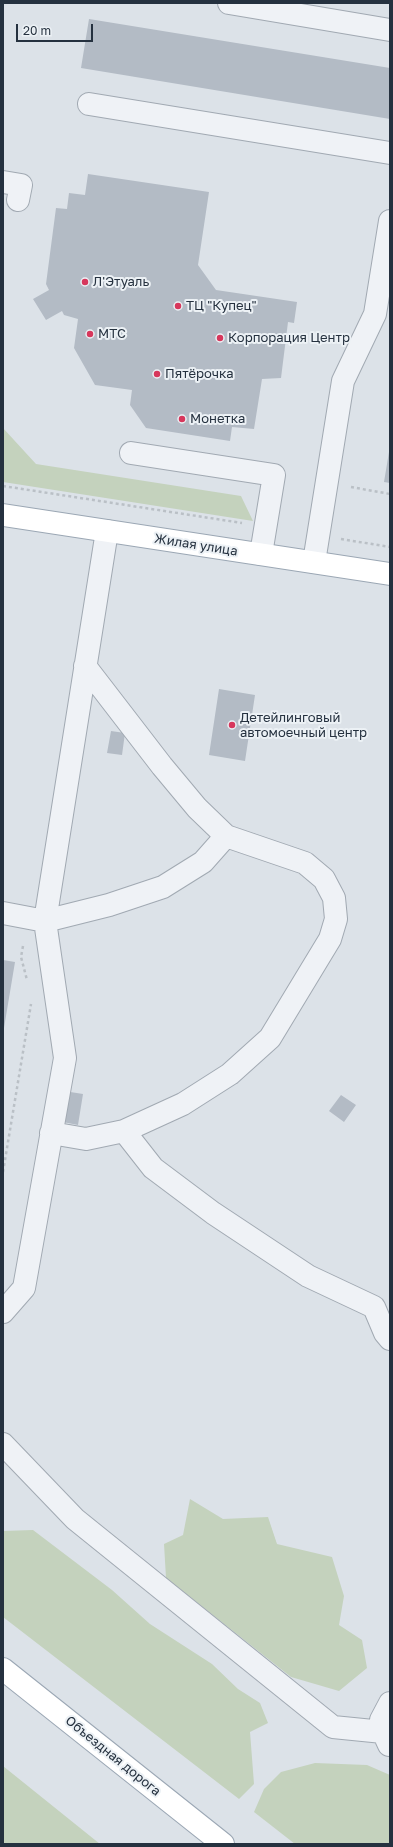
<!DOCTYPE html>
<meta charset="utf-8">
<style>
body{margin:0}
#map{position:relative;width:393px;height:1847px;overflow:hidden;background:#dce2e8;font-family:"Golos Text",sans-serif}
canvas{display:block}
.frame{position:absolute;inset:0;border:4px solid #25313f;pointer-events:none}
.scale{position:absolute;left:16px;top:24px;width:77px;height:18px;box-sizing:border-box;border:2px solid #25313f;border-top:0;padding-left:5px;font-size:12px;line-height:14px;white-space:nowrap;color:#25313f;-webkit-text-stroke:3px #ecf1f5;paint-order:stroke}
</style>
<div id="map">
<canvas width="393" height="1847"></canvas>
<div class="frame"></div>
<div class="scale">20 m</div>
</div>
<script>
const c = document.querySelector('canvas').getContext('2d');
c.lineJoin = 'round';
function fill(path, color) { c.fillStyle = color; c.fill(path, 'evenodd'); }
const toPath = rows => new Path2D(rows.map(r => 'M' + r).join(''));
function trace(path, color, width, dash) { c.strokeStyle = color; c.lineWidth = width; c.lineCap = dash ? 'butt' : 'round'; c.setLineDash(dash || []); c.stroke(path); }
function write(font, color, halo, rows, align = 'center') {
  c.font = font + ' "Golos Text",sans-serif'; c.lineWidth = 4; c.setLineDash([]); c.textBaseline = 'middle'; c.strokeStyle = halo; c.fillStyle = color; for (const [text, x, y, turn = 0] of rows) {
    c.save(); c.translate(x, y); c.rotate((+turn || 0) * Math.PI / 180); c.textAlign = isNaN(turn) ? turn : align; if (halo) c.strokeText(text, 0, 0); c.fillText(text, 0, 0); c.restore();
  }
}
const green = toPath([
 [3,428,36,464,241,496,253,521,3,482],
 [190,1499,223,1519,268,1517,277,1544,332,1557,344,1596,339,1625,362,1640,367,1668,339,1691,291,1677,166,1578,164,1544,183,1535],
 [33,1530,112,1590,150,1624,212,1664,238,1689,260,1703,268,1723,250,1732,254,1784,239,1799,3,1617,3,1531],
 [315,1763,367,1765,390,1775,390,1844,295,1844,254,1812,264,1789,281,1772],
 [3,1766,100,1844,3,1844]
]);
const building = toPath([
 [89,19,390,68,390,119,81,68],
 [88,174,209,192,198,265,216,290,297,302,294,323,288,322,281,378,262,379,254,429,232,427,230,441,146,428,130,405,132,390,95,385,74,348,78,319,64,315,62,311,46,320,33,299,49,290,46,284,56,208,67,209,69,193,85,195],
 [389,452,390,452,390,483,384,482],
 [219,689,255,695,245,761,209,755],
 [111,731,125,733,122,755,107,753],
 [3,960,15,962,4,1028,3,1028],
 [64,1091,83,1094,78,1125,58,1121],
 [341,1095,356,1105,344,1122,329,1111]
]);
const path = toPath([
 [3,486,242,523],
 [351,487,390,494],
 [341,539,390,547],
 [23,946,21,957,27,980],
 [3,1172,31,1004]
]);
const minor = toPath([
 [229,3,390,30],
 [89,104,390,153],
 [3,182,21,185,18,200],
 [131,453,274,475,261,554],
 [314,562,343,381,375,314,390,221],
 [3,913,45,921,109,905,163,887,203,862,226,836],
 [124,1131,153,1168,213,1213,308,1276,374,1307,385,1333,390,1339],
 [51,1133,86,1139,124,1131,183,1104,230,1074,270,1038,330,939,336,919,334,898,324,879,305,863,226,836,197,808,162,766,85,666],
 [3,1312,24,1288,65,1058,45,921,107,531],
 [3,1444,75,1519,333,1727,383,1732],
 [389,1745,383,1732,381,1720,390,1703]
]);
const major = toPath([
 [3,515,390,574],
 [3,1669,223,1844]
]);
const markers = [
 [85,282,4,"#d7375c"],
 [178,306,4,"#d7375c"],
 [90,334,4,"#d7375c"],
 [220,338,4,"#d7375c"],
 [157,374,4,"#d7375c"],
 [182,419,4,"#d7375c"],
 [232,725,4,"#d7375c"]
];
const poiNames = [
 ["Л'Этуаль",93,282],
 ["ТЦ \"Купец\"",186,306],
 ["МТС",98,334],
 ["Корпорация Центр",228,338],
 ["Пятёрочка",165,374],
 ["Монетка",190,419],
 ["Детейлинговый",240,718],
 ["автомоечный центр",240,733]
];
const streetNames = [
 ["Жилая улица",196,545,9],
 ["Объездная дорога",113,1756,39]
];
fill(green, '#c4d2bd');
fill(building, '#b3bbc5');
trace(minor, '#a1a9b2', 24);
trace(major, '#9ba7b4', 24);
trace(path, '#bac0c6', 2.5, [3, 3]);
trace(minor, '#eff2f6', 22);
trace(major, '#fff', 22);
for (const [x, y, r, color] of markers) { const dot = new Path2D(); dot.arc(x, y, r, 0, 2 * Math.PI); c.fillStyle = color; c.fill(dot); trace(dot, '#ecf1f5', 1.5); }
write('13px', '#25313f', '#ecf1f5', poiNames, 'left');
write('13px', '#25313f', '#ecf1f5', streetNames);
</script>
